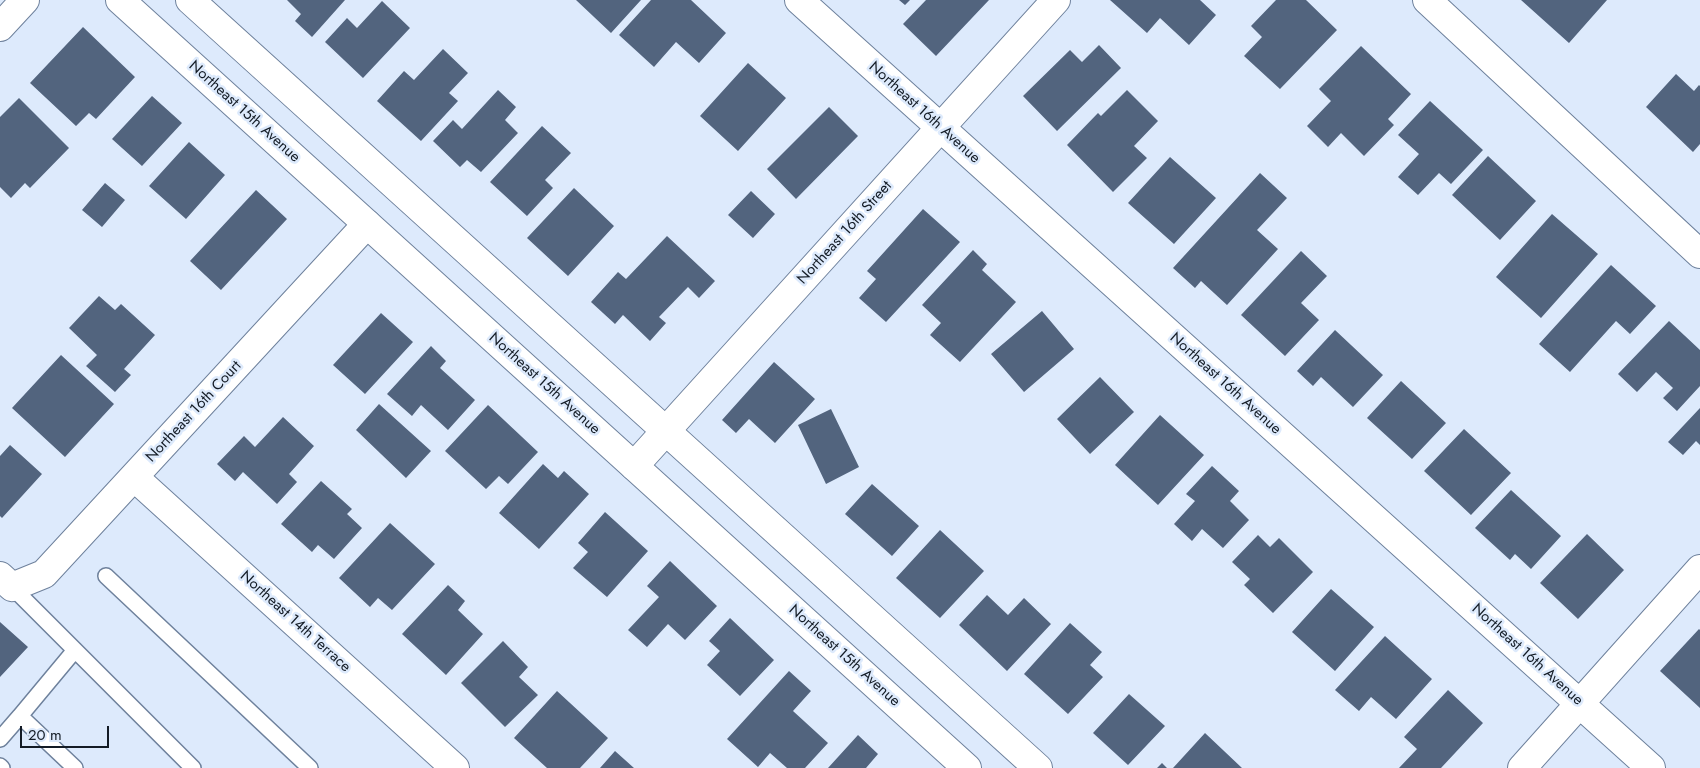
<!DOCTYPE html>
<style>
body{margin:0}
#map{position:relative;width:1700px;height:768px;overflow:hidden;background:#ddeafc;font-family:Jost,sans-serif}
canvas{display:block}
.scale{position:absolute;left:20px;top:726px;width:89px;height:22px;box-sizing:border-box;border:2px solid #131b25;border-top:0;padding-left:6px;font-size:15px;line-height:18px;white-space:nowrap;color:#131b25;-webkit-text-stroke:4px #ddeafc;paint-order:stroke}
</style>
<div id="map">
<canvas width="1700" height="768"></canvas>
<div class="scale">20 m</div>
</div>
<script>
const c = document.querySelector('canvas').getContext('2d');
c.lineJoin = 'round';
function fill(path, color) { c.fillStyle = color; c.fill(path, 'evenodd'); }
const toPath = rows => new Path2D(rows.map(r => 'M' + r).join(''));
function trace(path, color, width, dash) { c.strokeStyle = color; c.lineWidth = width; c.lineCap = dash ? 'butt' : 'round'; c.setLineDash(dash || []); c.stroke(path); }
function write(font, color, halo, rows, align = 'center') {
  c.font = font + ' Jost,sans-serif'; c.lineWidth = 5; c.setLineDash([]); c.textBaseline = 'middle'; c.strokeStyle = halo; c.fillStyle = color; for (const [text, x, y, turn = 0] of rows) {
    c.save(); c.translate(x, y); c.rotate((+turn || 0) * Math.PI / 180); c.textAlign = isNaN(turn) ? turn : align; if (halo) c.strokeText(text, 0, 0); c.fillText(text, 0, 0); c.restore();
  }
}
const building = toPath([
 [287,0,345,0,312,37,295,21,301,14],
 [576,0,641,0,611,33],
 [651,0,691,0,726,33,699,63,676,42,654,67,619,35],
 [899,0,910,0,905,5],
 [926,0,989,0,936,56,903,24],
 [1110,0,1200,0,1216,15,1189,45,1160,18,1147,33],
 [1276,0,1306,0,1337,30,1280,89,1244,56,1262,37,1251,26],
 [1521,0,1607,0,1569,43],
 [382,1,410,28,363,78,325,42,347,18,357,28],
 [83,27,135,77,96,119,89,113,76,126,30,83],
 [1099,45,1121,68,1057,131,1023,96,1070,50,1082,62],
 [1361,46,1411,94,1388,119,1394,125,1364,156,1341,133,1328,147,1307,126,1331,101,1319,89],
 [443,49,468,73,449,93,458,101,421,141,377,101,404,71,414,80],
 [748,63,786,98,738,151,700,116],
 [1676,74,1694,91,1699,85,1700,86,1700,144,1693,152,1646,107],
 [498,90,516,107,505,120,518,133,481,172,467,160,460,167,433,141,453,120,462,129],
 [1127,90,1158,121,1134,146,1147,158,1113,192,1067,145,1098,113,1101,116],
 [152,96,182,123,142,166,112,139],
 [19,98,69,148,30,188,25,183,11,198,0,187,0,117],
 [1430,101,1483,150,1451,184,1439,173,1418,195,1398,177,1419,154,1398,135],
 [829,107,858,136,796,199,767,169],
 [542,126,571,153,545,180,553,188,527,216,490,182],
 [189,142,225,175,186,219,149,186],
 [1488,156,1536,201,1500,240,1452,195],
 [1170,157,1216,198,1174,244,1128,203],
 [1260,173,1287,198,1257,230,1278,249,1227,305,1201,281,1195,288,1173,268],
 [105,183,125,200,102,227,82,210],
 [574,188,614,226,568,276,527,238],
 [256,190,287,219,221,290,190,261],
 [751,191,775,214,753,238,728,215],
 [923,209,960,242,886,322,859,298,876,279,867,271],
 [1552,214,1598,254,1541,318,1496,277],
 [667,236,715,281,699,298,688,287,659,317,666,323,650,341,623,315,615,324,591,302,618,272,626,279],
 [973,250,987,264,982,270,1016,302,960,362,930,335,941,323,922,305],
 [1301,251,1327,276,1301,303,1319,320,1285,356,1241,315],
 [1611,265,1656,306,1630,334,1616,321,1570,372,1539,344],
 [99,296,115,310,121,304,155,335,124,369,131,375,115,392,86,366,97,355,69,328],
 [1042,311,1074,349,1024,392,991,354],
 [381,313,413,342,365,394,333,365],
 [1669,321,1700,350,1700,386,1677,411,1663,398,1673,388,1656,372,1637,392,1618,374],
 [1335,330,1383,375,1353,407,1321,377,1313,386,1297,371],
 [431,346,446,361,440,368,475,400,448,430,421,405,412,416,387,394],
 [61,355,114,404,65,457,12,408],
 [774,362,815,399,775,443,749,419,736,433,722,420],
 [1100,377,1134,412,1090,454,1057,419],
 [1401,381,1446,423,1412,459,1367,418],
 [379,404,431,451,406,478,356,430],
 [488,405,538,452,508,484,499,476,486,489,445,451],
 [1700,408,1700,445,1696,441,1683,455,1668,442],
 [831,409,859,467,826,484,798,425],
 [1160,415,1204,455,1158,505,1115,465],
 [283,417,314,446,289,474,297,482,277,504,243,472,235,481,217,464,244,436,255,447],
 [1464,429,1511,473,1471,515,1424,471],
 [10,445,42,474,2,518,0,516,0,456],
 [543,464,558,478,564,471,589,494,539,549,499,513],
 [1212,466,1239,491,1230,501,1249,520,1223,548,1202,529,1192,541,1174,524,1195,501,1186,494],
 [321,481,352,509,347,514,362,528,334,559,318,545,312,552,281,524],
 [872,484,919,526,892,556,845,514],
 [1511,490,1561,536,1531,569,1515,554,1510,560,1475,528],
 [605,512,648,551,607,597,573,568,588,552,578,543],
 [390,523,435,564,392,610,378,598,370,607,339,578],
 [940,530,984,571,940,618,896,578],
 [1587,534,1624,570,1578,619,1540,583],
 [1258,535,1270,547,1279,538,1313,572,1273,613,1244,585,1250,579,1232,562],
 [670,561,717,606,685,640,668,624,647,647,628,630,659,597,647,586],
 [448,585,465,601,458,610,483,634,446,675,402,634],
 [1331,589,1374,627,1335,671,1292,632],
 [987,595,1008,615,1024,598,1051,624,1007,671,959,625],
 [730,618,774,660,740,696,707,665,720,651,709,641],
 [0,622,28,647,0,677],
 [1070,623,1102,652,1090,665,1103,677,1068,714,1024,674],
 [1699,629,1700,630,1700,708,1660,671],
 [1385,636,1432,679,1396,719,1371,697,1359,711,1335,690],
 [503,641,528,667,519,677,538,695,505,727,461,683],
 [789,671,811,691,793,711,828,743,805,768,787,768,770,753,758,767,727,739],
 [1448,690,1483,723,1441,768,1399,768,1417,749,1404,737],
 [557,691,608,738,580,768,547,768,514,738],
 [1129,694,1165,726,1128,765,1093,733],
 [1205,733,1242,768,1173,768],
 [858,735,878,754,866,768,828,768],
 [615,751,634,768,600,768],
 [1162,763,1167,768,1157,768]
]);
const service = toPath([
 [106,576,310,768],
 [12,587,193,768],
 [75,650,20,716,75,768],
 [0,739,20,716],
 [0,766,2,768]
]);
const minor = toPath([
 [799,0,1651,768],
 [1427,0,1700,254],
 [0,27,25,0],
 [634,466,1056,0],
 [134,477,455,768],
 [0,576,12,587,44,574,367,224],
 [1522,768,1700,569]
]);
const tertiary = toPath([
 [120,0,967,768],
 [190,0,1038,768]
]);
const streetNames = [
 ["Northeast 15th Avenue",244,112,42],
 ["Northeast 16th Avenue",924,113,42],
 ["Northeast 16th Street",845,233,-48],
 ["Northeast 15th Avenue",544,384,42],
 ["Northeast 16th Avenue",1225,384,42],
 ["Northeast 16th Court",194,412,-47],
 ["Northeast 14th Terrace",295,622,42],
 ["Northeast 16th Avenue",1527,655,42],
 ["Northeast 15th Avenue",844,656,42]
];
fill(building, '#52647e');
trace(service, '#6e819c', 18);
trace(minor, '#6e819c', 30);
trace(tertiary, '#6e819c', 30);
trace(service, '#fff', 15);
trace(minor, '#fff', 28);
trace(tertiary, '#fff', 28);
write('15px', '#131b25', '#ddeafc', streetNames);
</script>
